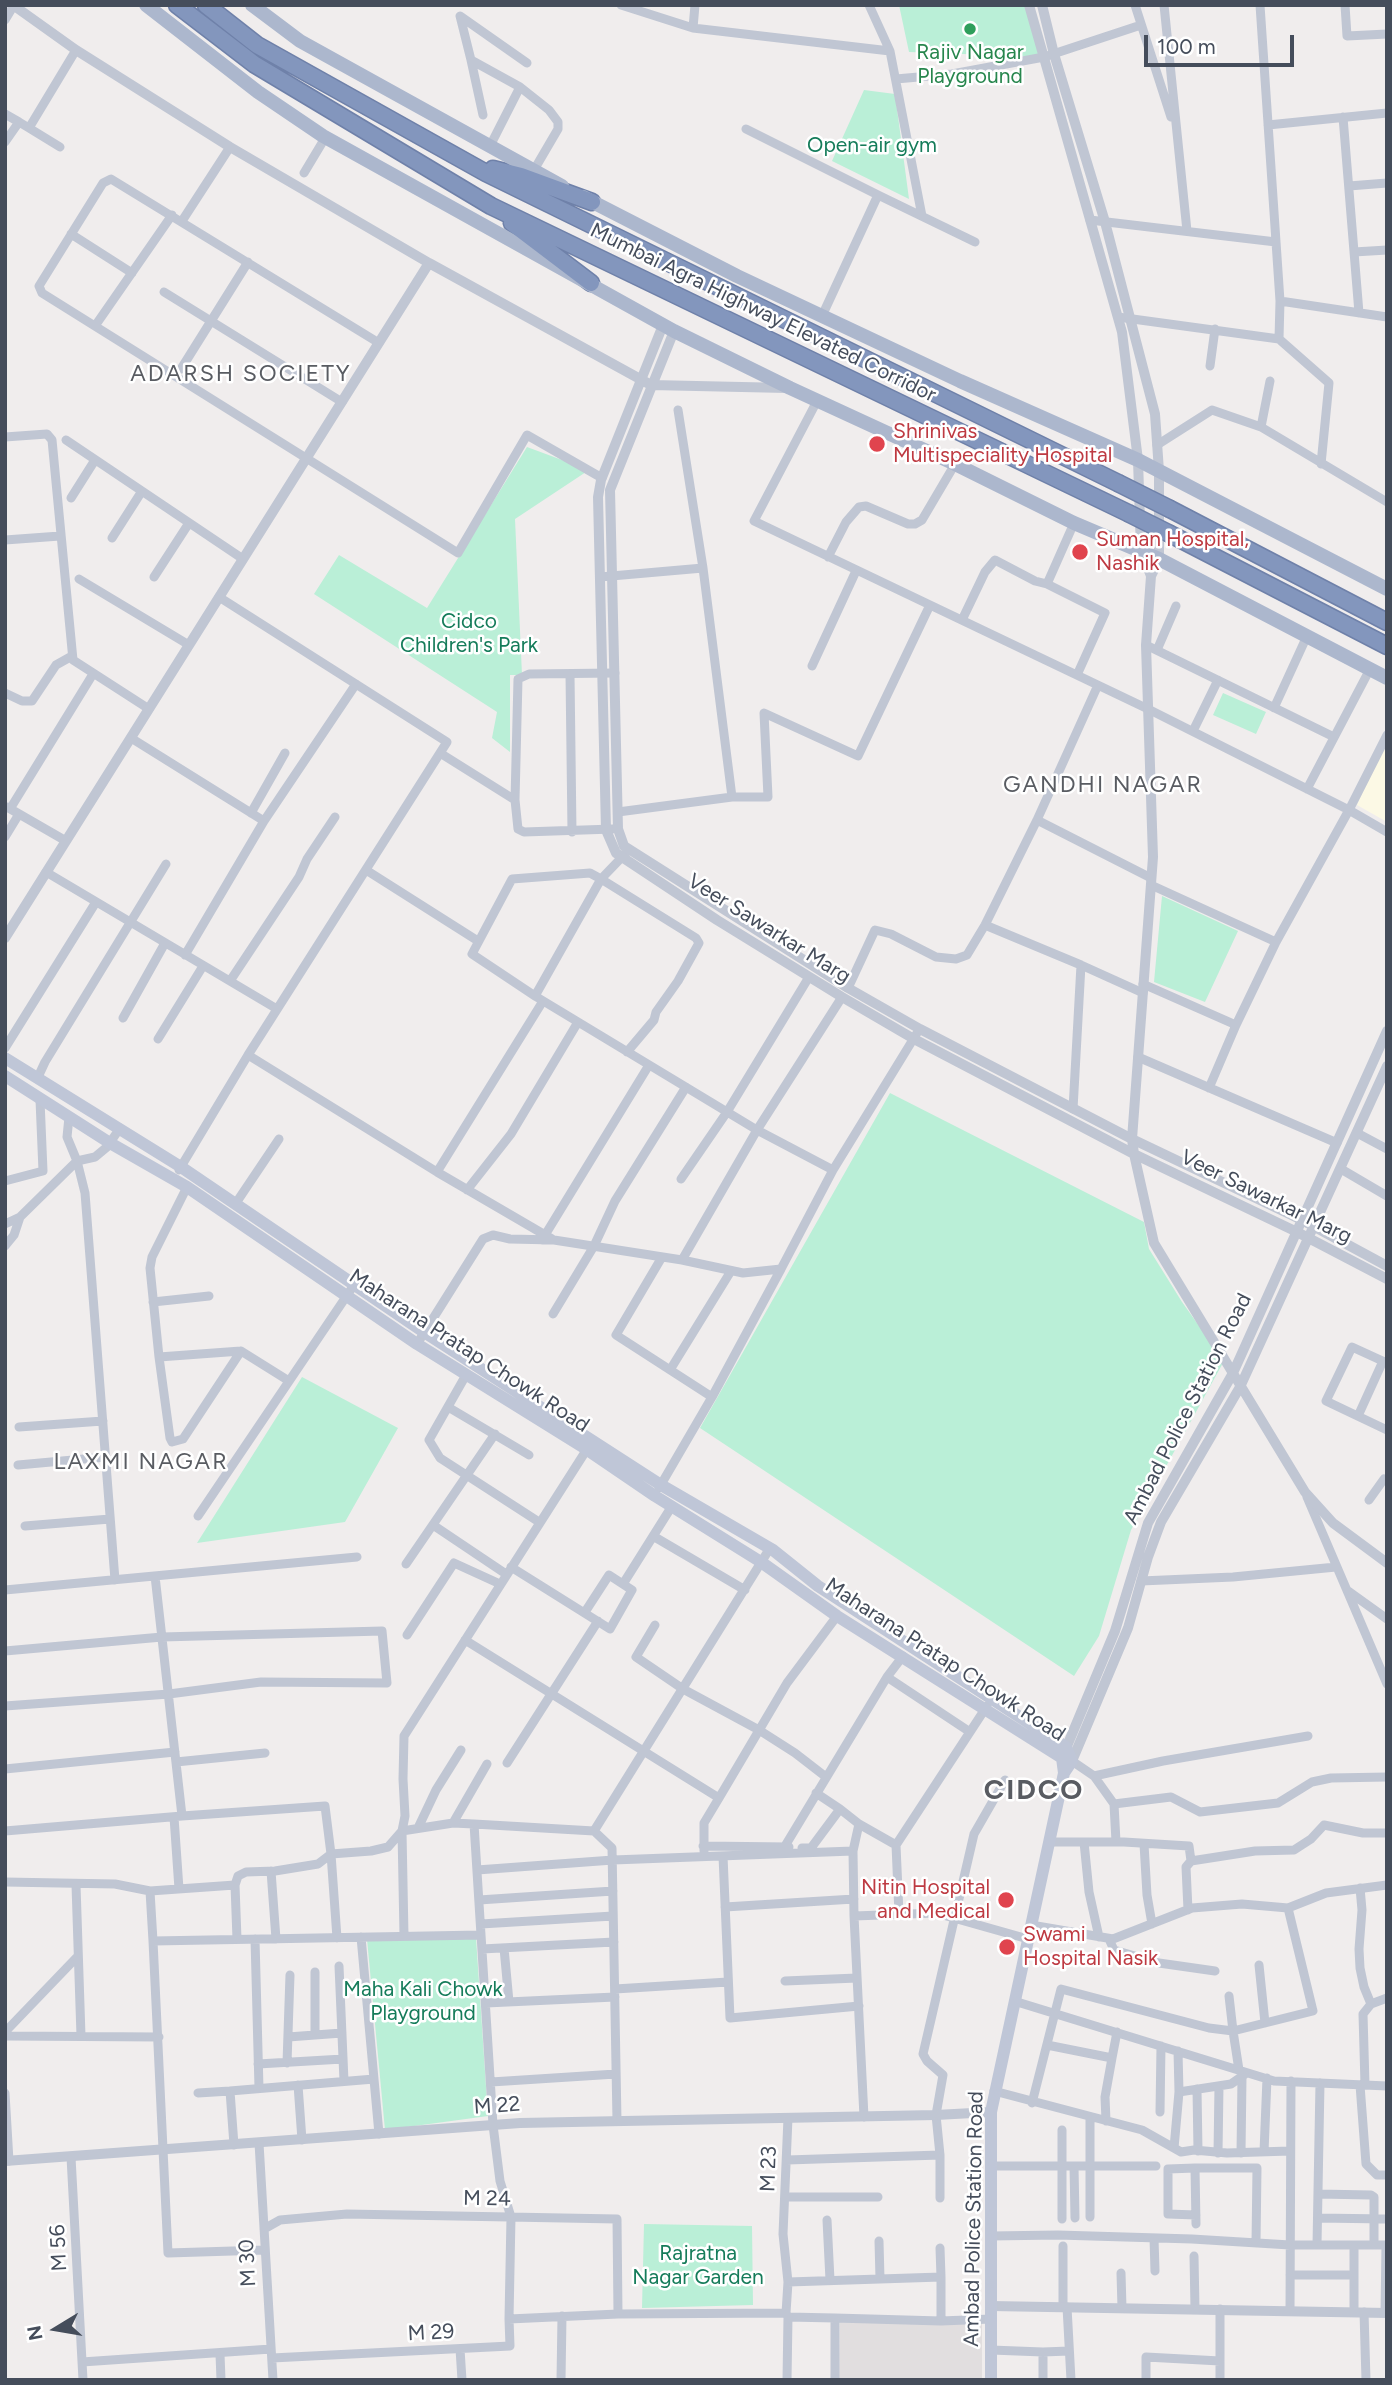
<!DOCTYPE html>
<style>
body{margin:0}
#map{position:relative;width:1392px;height:2385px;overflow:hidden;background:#f0eded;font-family:Figtree,sans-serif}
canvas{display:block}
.frame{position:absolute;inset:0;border:7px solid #454d5b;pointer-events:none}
.north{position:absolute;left:21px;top:2294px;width:70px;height:70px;-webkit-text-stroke:5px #fff;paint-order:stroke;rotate:259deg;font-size:19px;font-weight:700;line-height:28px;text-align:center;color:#454d5b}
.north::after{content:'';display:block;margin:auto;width:24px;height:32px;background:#454d5b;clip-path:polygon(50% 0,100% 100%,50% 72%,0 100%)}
.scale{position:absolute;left:1144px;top:35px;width:150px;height:32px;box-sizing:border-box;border:4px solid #454d5b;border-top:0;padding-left:9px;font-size:21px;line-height:24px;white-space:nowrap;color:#454d5b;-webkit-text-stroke:5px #fff;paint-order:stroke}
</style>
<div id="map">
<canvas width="1392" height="2385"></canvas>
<div class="frame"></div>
<div class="north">N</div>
<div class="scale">100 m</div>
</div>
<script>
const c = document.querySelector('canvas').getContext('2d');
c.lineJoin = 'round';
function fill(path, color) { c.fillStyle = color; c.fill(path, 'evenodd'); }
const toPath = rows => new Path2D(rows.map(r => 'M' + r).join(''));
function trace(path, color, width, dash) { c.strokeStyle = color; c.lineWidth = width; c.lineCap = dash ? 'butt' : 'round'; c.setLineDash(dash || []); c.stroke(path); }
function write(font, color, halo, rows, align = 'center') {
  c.font = font + ' Figtree,sans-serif'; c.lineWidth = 5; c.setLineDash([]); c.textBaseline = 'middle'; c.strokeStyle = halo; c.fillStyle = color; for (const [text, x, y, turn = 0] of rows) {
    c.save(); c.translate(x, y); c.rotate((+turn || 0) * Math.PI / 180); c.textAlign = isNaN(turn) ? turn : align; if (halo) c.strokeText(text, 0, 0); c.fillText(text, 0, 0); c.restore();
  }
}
const commercial = toPath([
 [1387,738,1387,822,1357,805]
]);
const education = toPath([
 [982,2320,982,2380,839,2380,840,2321]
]);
const green = toPath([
 [899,5,1029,5,1044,57,909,52],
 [864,90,895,94,909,199,832,161],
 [527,447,589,470,515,519,522,675,510,675,510,752,492,738,497,712,314,594,339,555,427,608],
 [1223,693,1266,712,1256,734,1213,715],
 [1162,896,1238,931,1205,1002,1154,982],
 [890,1093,1144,1222,1149,1249,1182,1302,1224,1361,1131,1530,1099,1636,1074,1676,700,1428],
 [302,1377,398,1428,345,1522,197,1543],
 [476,1938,488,2116,385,2130,367,1939],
 [644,2224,752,2226,753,2305,642,2308]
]);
const minor = toPath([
 [621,5,693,28,890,51,869,5],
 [1135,5,1171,117],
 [1164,5,1187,231],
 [1260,5,1280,301,1279,339],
 [1345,5,1347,36,1387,34],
 [5,20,14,5],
 [693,28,695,5],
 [890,51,922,216],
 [471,60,460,16,527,63],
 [896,79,952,74,1044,57,1141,25],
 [5,114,19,122],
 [483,115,471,60,520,87,549,110,558,122,558,129,534,170],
 [1343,117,1359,313],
 [1268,125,1387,113],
 [29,128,60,147],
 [746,129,878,195],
 [5,142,19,122,29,128,76,50],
 [490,146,520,87],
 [304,173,325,138],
 [1349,186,1387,183],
 [1090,220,1276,242],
 [182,221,230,147],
 [71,234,132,273],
 [1354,252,1387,250],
 [164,292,342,402],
 [1280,301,1387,317],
 [822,316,878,195,975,242],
 [1118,317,1279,339,1329,383,1321,464],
 [95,326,172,215],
 [379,343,111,179,103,183,39,286,42,293,458,553,527,435,602,478],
 [1210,366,1215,329],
 [181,369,248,262],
 [817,401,754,521,1148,709,1349,810,1387,832],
 [1261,427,1270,381],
 [5,437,47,434,52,440,73,660,149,709],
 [66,440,243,559],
 [1157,445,1212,410,1261,427,1387,502],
 [71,498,95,460],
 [112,538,142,491],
 [5,540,60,536],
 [828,557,846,522,859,507,866,506,908,524,915,524,922,520,955,464],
 [154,577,189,523],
 [600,577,703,568],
 [79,579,189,645],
 [1047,584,1074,523],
 [962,620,985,572,995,560,1035,581,1047,584,1105,613,1077,675],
 [1146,645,1334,737],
 [1157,650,1176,606],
 [812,666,856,571],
 [570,674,572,832],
 [5,693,22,701,32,701,56,665,72,656],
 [1274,708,1307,636],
 [1193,731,1218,680],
 [131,738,264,821,185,955],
 [440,753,515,800],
 [1307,789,1370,669],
 [732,797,768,797,764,713,858,756,930,605],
 [7,807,66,841],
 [10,809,93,674],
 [618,812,732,797,703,568,678,410],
 [251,813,285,753],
 [1037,820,1151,878],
 [264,821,356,684],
 [613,829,524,832,518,829,515,800,518,679,529,674,615,673],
 [5,837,19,814],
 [626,853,601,879,590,873,512,879,472,954,535,996,757,1130,833,1170,917,1033],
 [366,870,478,941],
 [46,872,277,1009],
 [1151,885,1276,942,1236,1025],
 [985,925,1081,965,1073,1109],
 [1276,942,1349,810,1387,735],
 [1081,965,1143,993],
 [230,981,299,877,307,859,335,817],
 [1143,984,1236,1025,1209,1088],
 [848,988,875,930,891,934,936,957,956,959,967,955,985,925,1037,820,1098,685],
 [535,996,601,879,696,938,699,943,678,981,656,1012,654,1020,627,1052],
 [123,1018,165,943],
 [158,1039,203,966],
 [5,1048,96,902],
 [248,1055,437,1172,552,1239],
 [1138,1057,1337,1143],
 [38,1077,45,1062,166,864],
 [69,1117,67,1137,77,1161,85,1193,115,1580],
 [1357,1133,1387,1149],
 [1341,1169,1387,1196],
 [179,1170,248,1055,447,742,219,597],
 [437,1172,543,1001],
 [681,1179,727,1112,809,977],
 [5,1181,43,1171,40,1100],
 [187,1187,152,1257,150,1268,159,1357,170,1438,172,1442,183,1439,241,1351],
 [467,1190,511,1134,578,1022],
 [236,1203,279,1139],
 [5,1224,20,1217],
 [542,1240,649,1065],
 [5,1246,14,1235,20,1217,77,1161,95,1157,107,1147,120,1128],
 [662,1257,616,1335,712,1397],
 [682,1260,743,1273,781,1269,833,1170],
 [153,1302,209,1296],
 [553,1314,594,1246,615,1201,686,1087],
 [417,1344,483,1239,493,1235,510,1239,554,1240,682,1260,757,1130,842,997],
 [159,1357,241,1351,289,1381],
 [1387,1363,1352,1347,1326,1401,1387,1430],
 [670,1370,731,1271],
 [466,1375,429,1440,440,1458,539,1522],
 [448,1407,529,1455],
 [1358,1416,1383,1361],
 [19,1427,103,1421],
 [18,1465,106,1457],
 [659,1488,712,1397,781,1269],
 [1307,1497,1387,1684],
 [1369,1500,1384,1479,1387,1481],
 [198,1516,354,1285],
 [433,1525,506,1574],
 [25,1526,110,1519],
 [653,1536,745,1590],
 [406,1564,495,1434],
 [511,1567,610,1629,632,1590,609,1575,585,1612],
 [155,1576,182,1816,325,1806,331,1854,371,1851,388,1847,402,1831],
 [1141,1581,1233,1577,1336,1567],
 [623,1584,672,1506],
 [5,1590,357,1557],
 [1348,1591,1387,1619],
 [655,1625,636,1657,683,1689,759,1730,795,1753,826,1777],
 [407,1635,454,1563,500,1584],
 [465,1640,719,1798,787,1683,837,1616],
 [5,1651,162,1637,382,1631,387,1683,261,1682,169,1694,5,1706],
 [887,1677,970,1732],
 [1072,1761,1094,1776,1114,1804,1171,1797,1200,1812,1278,1803,1312,1782,1331,1778,1387,1777],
 [176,1762,265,1753],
 [507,1763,598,1621],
 [5,1769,175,1752],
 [1094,1776,1163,1761,1308,1736],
 [816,1793,840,1809],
 [1114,1804,1116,1842],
 [174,1817,179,1889],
 [453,1823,487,1764],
 [474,1824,453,1823,402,1831,405,1816,403,1779,404,1736,589,1446],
 [418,1828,436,1790,461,1750],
 [5,1831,182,1816],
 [402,1831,404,1936],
 [594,1831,612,1848,617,2121],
 [1049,1842,1124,1842,1189,1846,1191,1861,1255,1851,1294,1850,1311,1839,1324,1825,1363,1833,1387,1833],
 [1084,1842,1089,1892,1099,1937],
 [1144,1844,1147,1895,1152,1924],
 [896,1845,899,1914],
 [703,1846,789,1847],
 [785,1846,887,1677,903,1656],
 [802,1848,811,1848,840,1809,859,1824],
 [704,1851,704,1823,719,1798],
 [853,1851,859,1824,896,1845,987,1706],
 [331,1854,337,1938],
 [723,1856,730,2018,859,2006],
 [477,1870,613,1860,853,1851,854,1916],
 [271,1871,276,1939],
 [5,1882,115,1884,150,1891,235,1885],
 [76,1885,81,2036],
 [1360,1888,1362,1910,1359,1949,1360,1968,1364,1987,1371,2004],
 [150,1891,153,1941],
 [479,1900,613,1891],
 [725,1907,854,1899],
 [1188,1910,1186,1867,1191,1861],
 [481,1924,613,1916],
 [1031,1925,1113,1939,1192,1908,1242,1904,1288,1908,1326,1893,1387,1885],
 [361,1937,379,2134],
 [237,1939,235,1885,238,1876,246,1872,275,1871,318,1864,331,1854],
 [255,1939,259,2088],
 [1109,1939,1114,1950,1159,1963,1215,1971],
 [504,1948,509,2002],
 [482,1949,614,1942],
 [1259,1965,1265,2023],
 [339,1966,344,2081],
 [785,1981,857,1978],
 [615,1989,728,1982],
 [1014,2001,1274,2081,1387,2086],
 [486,2003,615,1997],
 [5,2032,78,1956],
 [315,2035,315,1972],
 [5,2036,159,2037],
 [288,2037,342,2033],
 [1047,2045,1112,2058,1105,2097,1106,2121],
 [1112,2058,1117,2032],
 [287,2063,290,1975],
 [258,2064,343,2059],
 [1239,2070,1233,2031,1313,2011,1288,1908],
 [491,2082,616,2074],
 [298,2085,302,2140],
 [1360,2085,1366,2164,1377,2175,1387,2175],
 [1365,2085,1363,2014,1371,2004,1387,1998],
 [1197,2089,1198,2151],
 [994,2091,1142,2130,1181,2152,1194,2150,1227,2153,1290,2151],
 [1179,2092,1231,2084,1244,2075],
 [5,2093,9,2161],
 [198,2093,230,2091],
 [1032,2103,1061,1989,1209,2028,1233,2031,1229,1996],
 [1160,2112,1161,2046],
 [864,2117,854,1916,936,1913,1028,1939],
 [1062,2130,1062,2219],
 [259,2143,273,2380],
 [234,2145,230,2091,374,2079],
 [1174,2148,1179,2092,1178,2051],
 [1264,2152,1267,2078],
 [1218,2153,1219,2086],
 [1241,2153,1242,2077],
 [940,2155,936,2115,943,2075,927,2061,923,2054,974,1834,1005,1780],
 [71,2157,83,2380],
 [787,2160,940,2155,940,2198],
 [991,2166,1156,2166],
 [1074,2166,1075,2218],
 [1195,2168,1168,2169,1168,2214,1196,2215],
 [1318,2194,1371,2195,1374,2197,1374,2245],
 [786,2197,878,2197],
 [1090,2217,1090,2117],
 [1318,2218,1387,2219],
 [827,2220,830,2280],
 [1196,2224,1195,2168,1257,2168,1256,2243],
 [264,2229,280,2220,347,2214,617,2219,618,2314],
 [991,2236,1058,2235,1192,2239,1290,2245,1387,2245],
 [1154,2238,1155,2271],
 [879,2241,880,2279],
 [1317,2245,1320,2083],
 [940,2248,941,2277],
 [265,2250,168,2253,153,1941,481,1935],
 [1194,2256,1195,2309],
 [1121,2273,1122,2308],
 [1290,2275,1354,2275],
 [788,2282,941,2277,941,2321],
 [1063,2307,1063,2246],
 [1067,2307,1071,2380],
 [1220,2309,1220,2380],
 [1290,2311,1291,2081],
 [1354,2312,1354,2245],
 [1364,2312,1366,2380],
 [786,2313,788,2317,835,2318,835,2380],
 [1385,2313,1386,2245],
 [835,2318,941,2321,991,2319],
 [509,2319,511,2217,500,2181,493,2125,474,1824,594,1831,770,1548],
 [460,2349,462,2380],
 [991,2350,1043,2352,1043,2380],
 [1043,2352,1069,2351],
 [220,2354,221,2380],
 [272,2358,510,2346,509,2319,618,2314,786,2313,788,2282,783,2234,788,2118],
 [82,2362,271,2349],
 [561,2380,562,2316],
 [787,2380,788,2317],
 [1146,2380,1146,2357,1220,2361]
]);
const tertiary = toPath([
 [13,5,76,50,230,147,429,263,651,385,787,388],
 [1029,5,1122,332,1138,460,1141,551,1151,576],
 [1042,5,1054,54,1105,222,1155,414,1159,471,1159,559,1151,576,1146,645,1153,857,1132,1139,1134,1154,1154,1243,1305,1492,1333,1523,1387,1563],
 [663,325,601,480,598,497,606,830,616,853,717,920,842,997,914,1039,1134,1154,1297,1232,1387,1279],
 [674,331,610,490,618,829,624,846,848,988,920,1029,1132,1139,1302,1220,1387,1266],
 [5,938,429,263],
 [1387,1031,1233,1373,1148,1523,1115,1631,1062,1758,1072,1761,1128,1628,1148,1557,1161,1522,1240,1387,1387,1066],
 [5,2161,520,2123,936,2115,991,2112],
 [991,2306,1387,2313]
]);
const secondary = toPath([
 [5,1058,181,1167,424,1332,661,1485,773,1550,818,1586,1066,1747,1072,1761,1064,1773],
 [5,1076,110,1143,187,1187,417,1344,586,1449,655,1496,761,1562,837,1616,1062,1758,1064,1773,991,2112,991,2380]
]);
const primary = toPath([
 [146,5,258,92,323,136,674,331,790,388,955,464,1074,523,1159,559,1387,678],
 [252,5,300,41,562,186],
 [583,197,737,276,960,381,1138,460,1387,589]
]);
const motorway = toPath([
 [177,5,254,64,491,206,1128,513],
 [206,5,257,45,486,173,1118,483],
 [493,169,521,176,592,202],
 [512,223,591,283],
 [1170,509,1387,622],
 [1170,534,1387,646]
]);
const motorwayBridge = toPath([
 [1118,483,1170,509],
 [1128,513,1170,534]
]);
const markers = [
 [970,29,7,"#2e9e5b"],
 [877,444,9,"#e0444e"],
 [1080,552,9,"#e0444e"],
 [1006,1900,9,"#e0444e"],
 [1007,1947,9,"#e0444e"]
];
const leisureNames = [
 ["Rajiv Nagar",970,53],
 ["Playground",970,77]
];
const parkNames = [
 ["Open-air gym",872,146],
 ["Cidco",469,622],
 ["Children's Park",469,646],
 ["Maha Kali Chowk",423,1990],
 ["Playground",423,2014],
 ["Rajratna",698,2254],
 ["Nagar Garden",698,2278]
];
const streetNames = [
 ["Mumbai Agra Highway Elevated Corridor",763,313,26],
 ["Veer Sawarkar Marg",769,929,32],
 ["Veer Sawarkar Marg",1266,1197,26],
 ["Maharana Pratap Chowk Road",469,1351,33],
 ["Ambad Police Station Road",1188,1409,-63],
 ["Maharana Pratap Chowk Road",945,1660,33],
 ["M 22",497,2106,-4],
 ["M 23",769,2169,-88],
 ["M 24",487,2199,1],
 ["Ambad Police Station Road",974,2219,-89],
 ["M 56",59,2248,-93],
 ["M 30",248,2263,-93],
 ["M 29",431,2333,-3]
];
const healthNames = [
 ["Shrinivas",893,432],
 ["Multispeciality Hospital",893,456],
 ["Suman Hospital,",1096,540],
 ["Nashik",1096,564],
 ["Nitin Hospital",990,1888,"right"],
 ["and Medical",990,1912,"right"],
 ["Swami",1023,1935],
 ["Hospital Nasik",1023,1959]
];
const neighbourhoodNames = [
 ["ADARSH SOCIETY",241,374],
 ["GANDHI NAGAR",1103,785],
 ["LAXMI NAGAR",141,1462]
];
const districtNames = [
 ["CIDCO",1034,1791]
];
fill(commercial, '#fcf9e5');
fill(education, '#e1dedf');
fill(green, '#baefd7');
trace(motorway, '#6f81a9', 19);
trace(minor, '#c0c6d3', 9);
trace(tertiary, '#c0c6d3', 10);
trace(secondary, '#bfc6d7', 12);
trace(primary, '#acb7cd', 14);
trace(motorway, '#8396bd', 16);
trace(motorwayBridge, '#6f81a9', 19, []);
trace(motorwayBridge, '#8396bd', 16);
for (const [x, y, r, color] of markers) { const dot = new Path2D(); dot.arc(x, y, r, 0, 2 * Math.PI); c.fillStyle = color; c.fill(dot); trace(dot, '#fff', 2.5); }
write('21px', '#27864d', '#fff', leisureNames);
write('21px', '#157c5a', '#fff', parkNames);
write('21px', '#454d5b', '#fff', streetNames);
write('21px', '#be3a42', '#fff', healthNames, 'left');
c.letterSpacing = '2px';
write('23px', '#595c62', '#fff', neighbourhoodNames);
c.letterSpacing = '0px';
c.letterSpacing = '2px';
write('bold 28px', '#595c62', '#fff', districtNames);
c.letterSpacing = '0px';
</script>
